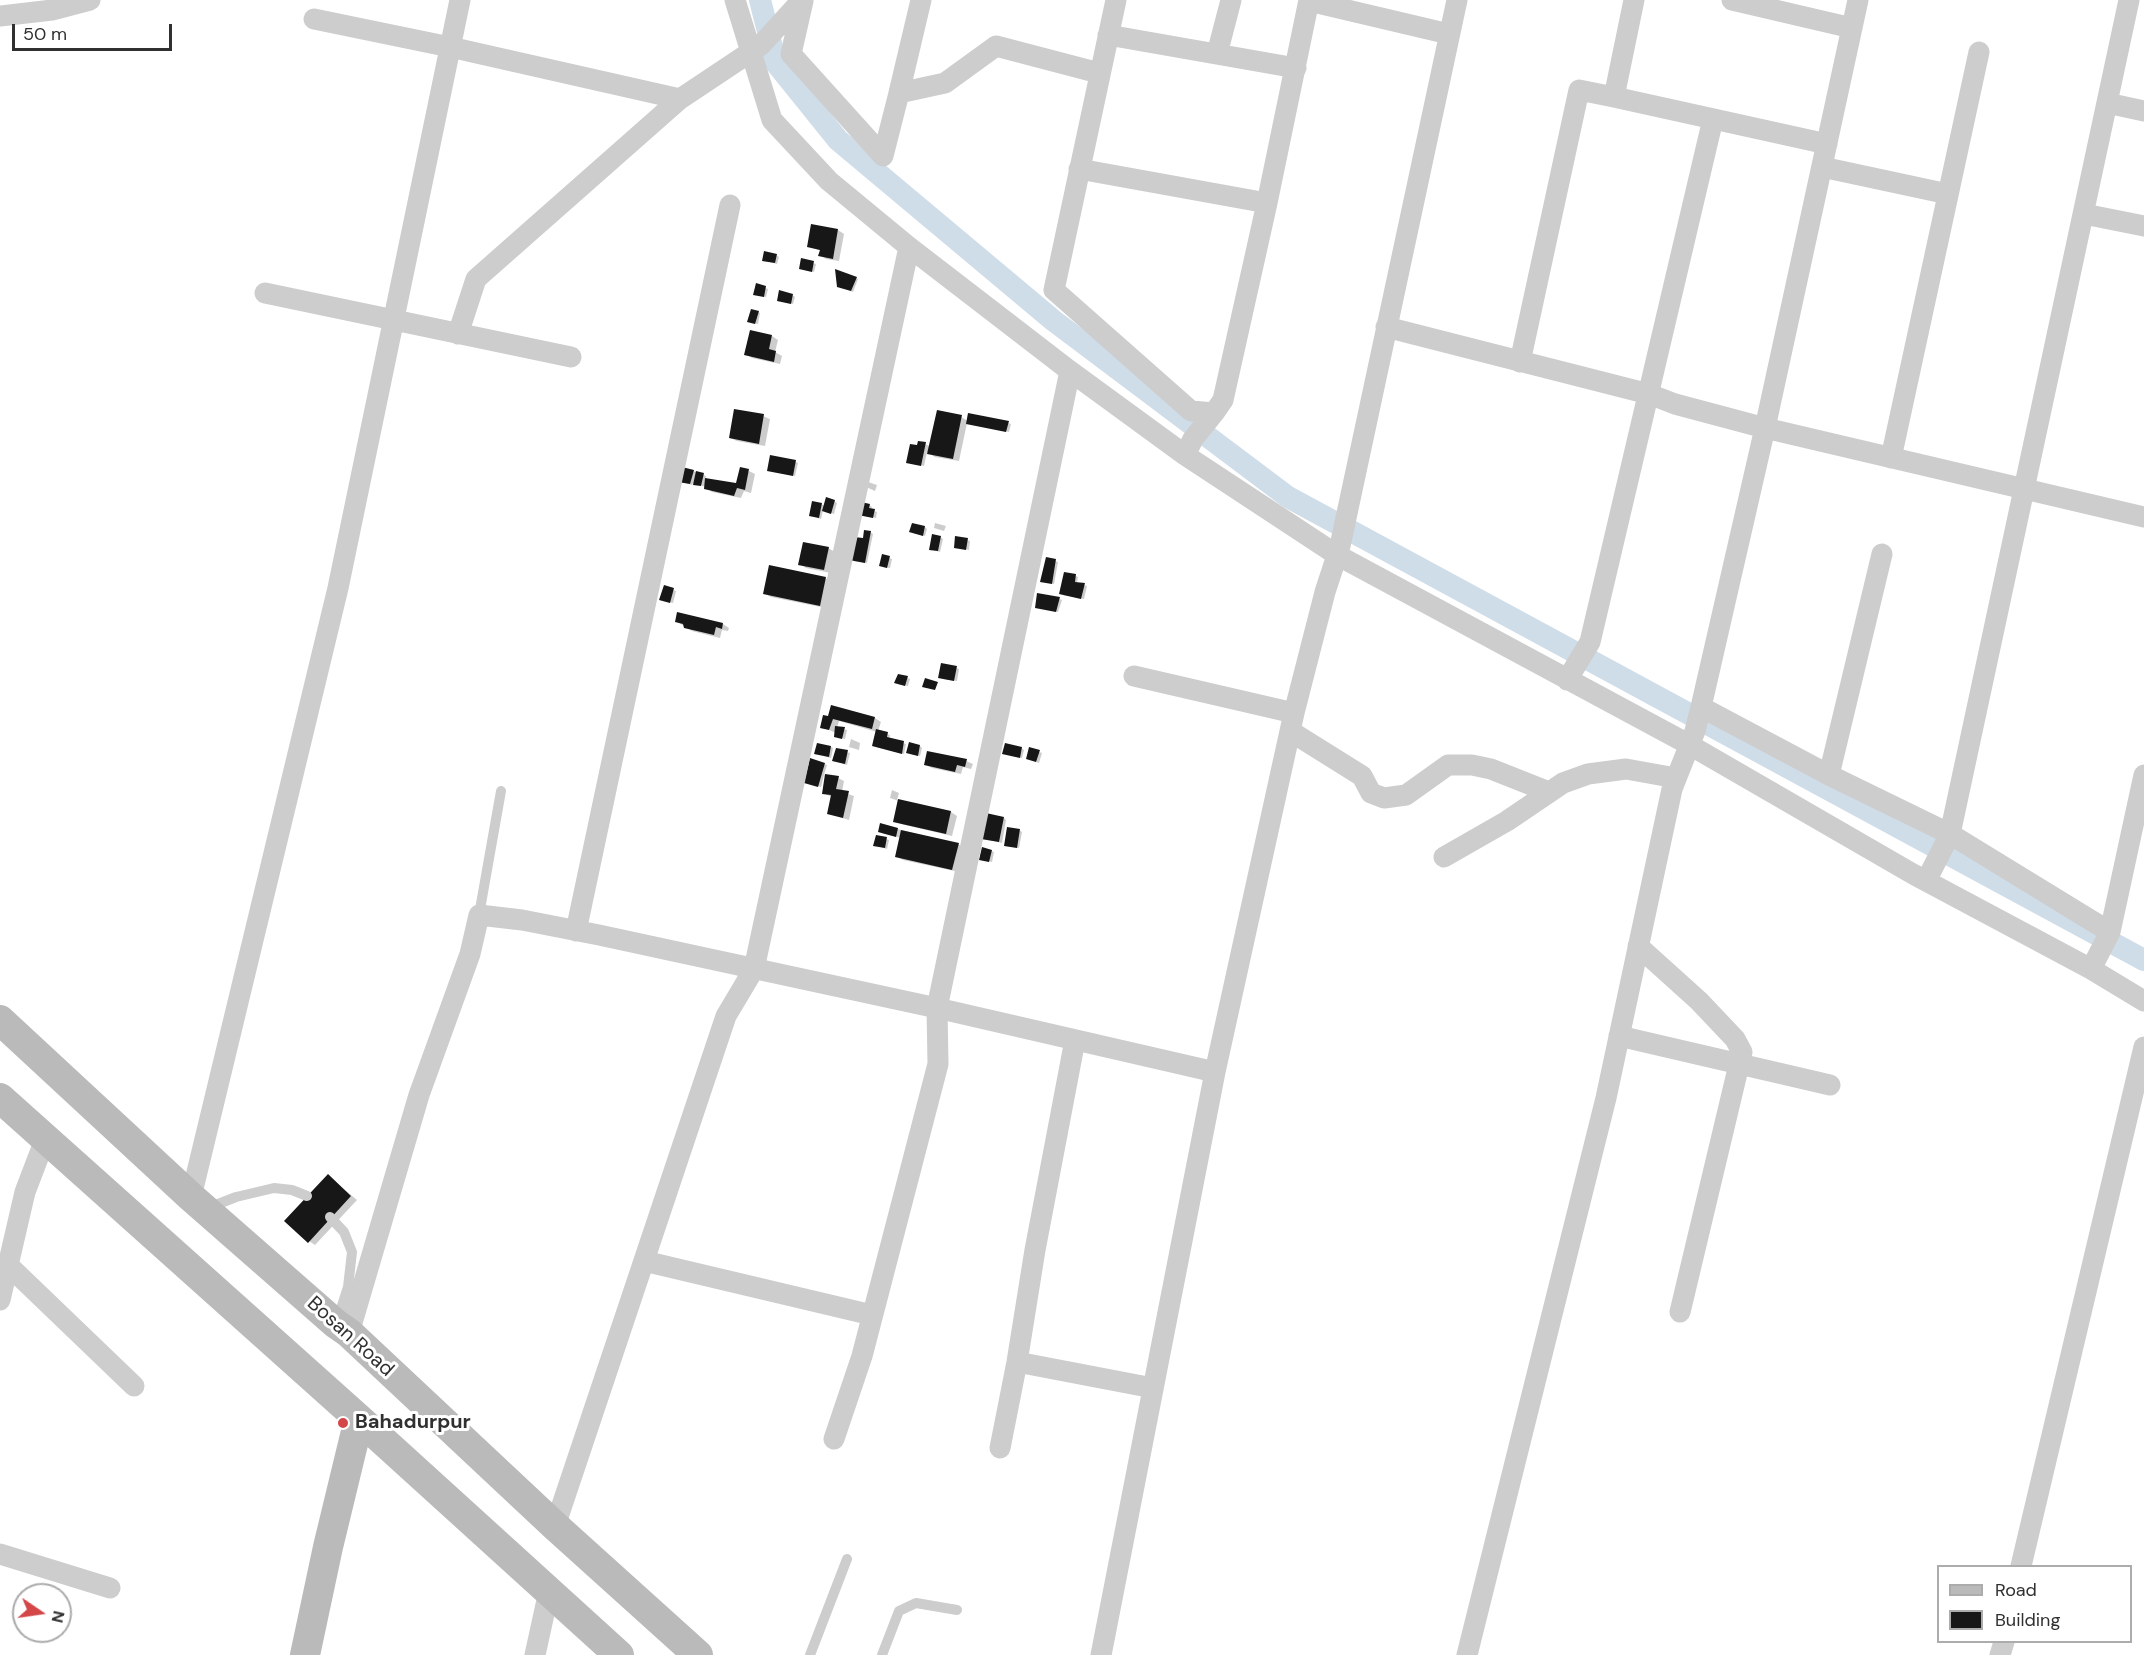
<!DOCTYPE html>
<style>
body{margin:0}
#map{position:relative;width:2144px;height:1655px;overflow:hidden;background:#fff;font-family:"DM Sans",sans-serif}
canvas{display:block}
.legend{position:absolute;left:1937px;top:1565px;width:195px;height:78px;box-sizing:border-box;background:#fff;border:2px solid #acacac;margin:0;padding:8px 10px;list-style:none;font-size:18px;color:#303030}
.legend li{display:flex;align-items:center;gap:12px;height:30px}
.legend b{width:30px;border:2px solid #acacac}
.north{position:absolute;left:12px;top:1583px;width:60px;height:60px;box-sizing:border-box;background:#fff;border:2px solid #acacac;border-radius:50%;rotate:103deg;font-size:16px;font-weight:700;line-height:24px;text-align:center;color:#303030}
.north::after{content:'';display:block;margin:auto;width:21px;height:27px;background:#d34749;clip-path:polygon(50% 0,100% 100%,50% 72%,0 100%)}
.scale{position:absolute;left:12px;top:24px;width:160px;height:27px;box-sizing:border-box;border:3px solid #303030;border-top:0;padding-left:8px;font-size:18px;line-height:21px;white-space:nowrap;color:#303030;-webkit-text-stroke:4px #fff;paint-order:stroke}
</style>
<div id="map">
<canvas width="2144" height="1655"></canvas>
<ul class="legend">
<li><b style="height:8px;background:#bababa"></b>Road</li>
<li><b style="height:16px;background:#171717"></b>Building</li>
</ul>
<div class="north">N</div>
<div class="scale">50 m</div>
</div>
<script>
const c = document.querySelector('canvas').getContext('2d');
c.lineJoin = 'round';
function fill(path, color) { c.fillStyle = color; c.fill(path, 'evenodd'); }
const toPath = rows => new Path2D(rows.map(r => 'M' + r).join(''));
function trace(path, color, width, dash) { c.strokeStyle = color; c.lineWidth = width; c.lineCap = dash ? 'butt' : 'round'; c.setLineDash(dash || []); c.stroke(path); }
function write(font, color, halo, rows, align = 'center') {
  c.font = font + ' "DM Sans",sans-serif'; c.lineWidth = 6; c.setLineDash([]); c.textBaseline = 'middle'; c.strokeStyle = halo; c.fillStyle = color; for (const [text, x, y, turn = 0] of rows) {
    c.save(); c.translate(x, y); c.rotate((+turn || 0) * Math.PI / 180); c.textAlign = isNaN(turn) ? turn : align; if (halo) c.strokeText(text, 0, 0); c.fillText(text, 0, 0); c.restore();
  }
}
const shadow = toPath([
 [838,230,844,234,839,261,826,259,820,255,821,251,808,246],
 [776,255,779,257,777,264,766,261],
 [802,260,816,264,814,272,803,269],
 [856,278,858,279,853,292,841,287],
 [765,288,768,289,766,297,757,295],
 [792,295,795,297,793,304,781,301],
 [758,312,760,313,758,324,752,323],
 [751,332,772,336,778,340,775,352,782,356,780,364,752,358,746,354],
 [763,416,770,419,765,446,737,441,730,438],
 [961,417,968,421,1008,423,1011,424,1009,432,967,423,959,461,935,457,927,452,924,466,911,463,919,442,930,446],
 [796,462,798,463,795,476,771,471],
 [693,471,706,476,705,480,737,485,749,471,755,474,751,493,744,491,741,498,712,492,706,487,693,483,692,485,683,482],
 [868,482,877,485,875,491,866,487],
 [834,501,837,503,834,514,823,510,821,519,811,516,821,504,825,506],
 [869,505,872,507,871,510,877,512,876,518,863,515],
 [935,523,946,526,944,531,934,528],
 [925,527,927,529,925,536,914,533],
 [870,532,873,534,867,563,854,561],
 [940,537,943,539,940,552,933,550],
 [967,540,970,541,969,550,955,547],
 [828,548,835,552,831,573,806,568,800,564],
 [889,558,892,559,890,568,883,567],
 [1047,559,1058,562,1054,584,1044,582],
 [1076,576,1078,577,1077,583,1087,586,1084,599,1063,595],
 [825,578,831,582,826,608,771,597,764,593],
 [665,587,676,591,673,603,664,601],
 [1059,599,1062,600,1058,612,1039,608],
 [678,614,723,624,729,628,728,631,722,630,720,638,692,631,676,621],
 [956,668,959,669,957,681,943,679],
 [899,675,910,679,908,686,898,684],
 [824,717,875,718,881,722,878,731,890,735,889,739,906,744,904,754,876,747,877,732,839,721,837,728,847,730,845,739,838,737,836,733,822,727],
 [851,739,860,743,859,750,849,747],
 [920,746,922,748,920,756,911,754],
 [831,747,833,748,831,758,816,754],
 [1021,748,1024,750,1022,758,1006,754],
 [837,750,850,753,847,765,837,762],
 [1039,752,1042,753,1039,763,1031,760],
 [966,761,973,764,971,769,963,767,961,774,932,768,926,765],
 [824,764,827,765,824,775,838,778,844,781,842,792,854,796,849,820,829,814,832,797,823,793,827,775,824,775,821,787,808,783],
 [892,790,899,793,897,800,951,812,957,816,952,836,901,824,895,821,899,801,890,798],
 [1004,818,1006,820,1002,843,985,839],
 [881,825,958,844,964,848,959,872,903,860,897,857,901,838,882,833],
 [1019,830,1022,832,1019,848,1008,846],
 [877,836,889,840,887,849,878,846],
 [991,851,994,852,992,862,984,860],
 [328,1176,357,1200,315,1245,309,1241]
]);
const canal = toPath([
 [760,0,776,63,838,140,1054,321,1288,497,2144,960]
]);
const building = toPath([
 [811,224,838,229,833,259,818,256,820,250,807,247],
 [764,251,777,254,775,263,762,261],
 [801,258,814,261,812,272,799,269],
 [835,269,857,277,851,291,837,287],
 [756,283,766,286,764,297,753,295],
 [779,290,793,294,791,304,777,301],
 [751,309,759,311,755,324,747,322],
 [750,330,772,335,769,349,776,351,774,362,744,355],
 [734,409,764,414,759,444,729,438],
 [937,410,962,415,953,459,927,454],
 [968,413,1009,421,1006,432,966,424],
 [918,441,926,442,921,466,906,463,910,444,917,445],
 [770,455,796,460,793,476,767,471],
 [682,467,694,470,690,484,678,482],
 [740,467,749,469,745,490,737,488,734,496,704,489,705,478,736,483],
 [696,471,704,473,701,486,693,485],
 [826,497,835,500,831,514,822,511],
 [812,501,822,503,819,518,809,516],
 [861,502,870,504,869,508,875,509,873,518,858,515],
 [912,523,925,526,923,536,909,532],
 [864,530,871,531,865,563,849,560,854,537,863,538],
 [932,534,941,536,938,551,929,550],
 [955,536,968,538,966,550,954,548],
 [803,542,829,547,824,570,798,565],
 [882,554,890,556,887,568,879,566],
 [1046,557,1056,559,1052,584,1040,582],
 [769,565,826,577,820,606,763,594],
 [1064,572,1076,574,1075,582,1085,583,1081,599,1059,594],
 [664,585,674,588,670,603,659,600],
 [1037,593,1060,597,1056,612,1035,608],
 [677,612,723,623,722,629,716,627,714,635,684,628,683,624,675,622],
 [941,663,957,666,954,681,938,678],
 [898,674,908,676,905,686,894,683],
 [925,678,938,682,935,690,922,687],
 [831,705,875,717,872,729,833,719,829,730,820,728,823,715,828,716],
 [835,726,845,727,842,739,834,737],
 [876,729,888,732,887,737,904,741,902,754,872,746],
 [909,742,920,745,918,756,906,753],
 [817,743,831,746,829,757,814,754],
 [1005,743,1022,747,1020,758,1002,754],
 [1029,747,1040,750,1036,762,1026,759],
 [836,748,848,750,845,764,832,761],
 [927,751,967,759,965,767,957,765,955,772,924,765],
 [810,758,825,763,818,787,804,783],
 [825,774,839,776,836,789,849,791,843,818,827,814,831,795,822,794],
 [898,799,951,811,946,834,893,822],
 [986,813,1004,817,999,842,981,839],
 [880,823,898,828,896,837,878,832],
 [1007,827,1020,829,1017,848,1004,846],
 [901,830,959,843,952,870,895,857],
 [876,835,887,837,885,848,873,846],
 [982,847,992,850,989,862,979,860],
 [328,1174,351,1196,308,1243,284,1221]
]);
const lane = toPath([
 [479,915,501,791],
 [208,1208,236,1197,274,1188,292,1190,307,1196],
 [330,1217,344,1232,352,1252,348,1287,337,1321],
 [810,1655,847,1559],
 [882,1655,899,1611,916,1603,957,1610]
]);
const street = toPath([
 [735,0,772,120,829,181,909,247,1070,371,1185,455,1337,555,1688,744,1913,874,2091,969,2144,1001],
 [1116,0,1054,290,1191,411,1214,413,1223,400,1267,203,1309,0],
 [1732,0,1852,28],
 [803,1,791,54,883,156],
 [1309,1,1449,34],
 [0,16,52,10,90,0],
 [314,19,450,47,680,99],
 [1108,35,1296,68],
 [1217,54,1231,0],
 [899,93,921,0],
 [1614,97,1827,144],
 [2107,103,2144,111],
 [883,156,899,93,945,83,996,46,1099,73],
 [1822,167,1948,194],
 [1079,169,1267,203],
 [2084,214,2144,226],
 [265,293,571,357],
 [1386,327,1649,394,1675,404,1765,428,2144,517],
 [458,334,476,279,680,99,761,45,802,0],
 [1520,362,1579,90,1614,97,1634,0],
 [1185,455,1193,439,1214,413],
 [1891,458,1979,52],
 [1134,676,1294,713],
 [1567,680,1590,642,1713,119],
 [1701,707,1829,775,1950,834,2110,932],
 [1290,731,1362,776,1371,793,1384,798,1406,795,1448,765,1472,765,1491,769,1549,792],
 [1829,775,1882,554],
 [1444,857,1507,821,1563,783,1588,774,1626,769,1676,778],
 [1926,881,1950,834,2129,0],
 [576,931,730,205],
 [1638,946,1699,1001,1735,1039,1742,1052,1680,1312],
 [2091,969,2110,932,2144,775],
 [1619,1036,1830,1085],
 [191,1197,338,588,460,0],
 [644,1261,872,1315],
 [8,1265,134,1386],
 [0,1300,25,1192,46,1137],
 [349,1333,419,1095,470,954,479,915,522,920,599,935,937,1008,1215,1072],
 [1017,1362,1153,1388],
 [834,1439,862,1356,938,1064,937,1008,1070,371],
 [1000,1448,1017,1362,1035,1250,1075,1040],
 [555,1526,726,1016,754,969,909,247],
 [0,1554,110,1588],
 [2021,1566,2144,1047],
 [535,1655,549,1591],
 [1101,1655,1215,1072,1294,713,1325,592,1340,546,1457,0],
 [1467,1655,1606,1098,1672,789,1695,731,1701,707,1765,428,1858,0],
 [2000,1655,2004,1642]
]);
const secondary = toPath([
 [0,1020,191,1197,336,1324,349,1333,555,1526,698,1655],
 [0,1098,359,1419,619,1655],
 [305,1655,328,1547,359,1419]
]);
const markers = [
 [343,1423,6,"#d34749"]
];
const streetNames = [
 ["Bosan Road",350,1337,42]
];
const poiNames = [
 ["Bahadurpur",355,1423]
];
fill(shadow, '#0003');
trace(canal, '#cfdde9', 22);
fill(building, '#171717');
trace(lane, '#cdcdcd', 10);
trace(street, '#cdcdcd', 21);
trace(secondary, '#bababa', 30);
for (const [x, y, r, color] of markers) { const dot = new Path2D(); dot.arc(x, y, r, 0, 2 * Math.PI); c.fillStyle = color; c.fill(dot); trace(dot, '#fff', 2); }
write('20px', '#303030', '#fff', streetNames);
write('bold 20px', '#303030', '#fff', poiNames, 'left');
</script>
